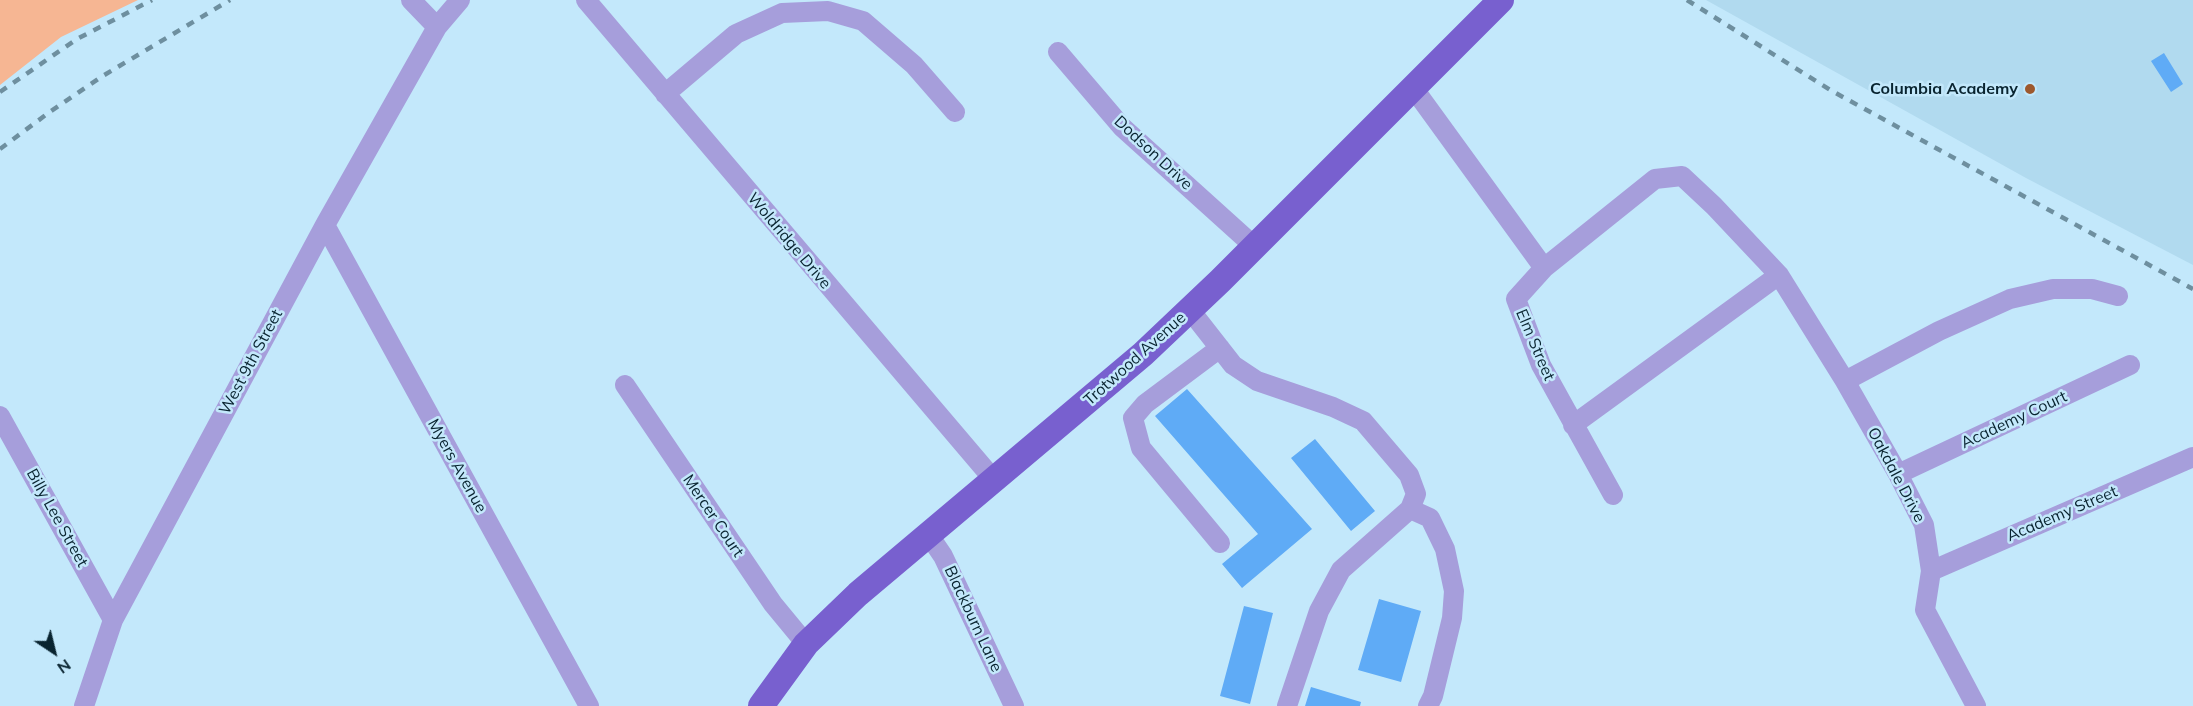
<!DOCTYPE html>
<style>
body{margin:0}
#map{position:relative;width:2193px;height:706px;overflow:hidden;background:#c3e8fb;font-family:Mulish,sans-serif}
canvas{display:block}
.north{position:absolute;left:24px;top:622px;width:60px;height:60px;-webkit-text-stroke:4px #c3e8fb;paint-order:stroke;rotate:145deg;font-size:16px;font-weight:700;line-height:24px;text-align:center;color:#092430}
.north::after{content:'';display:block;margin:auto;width:21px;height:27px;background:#092430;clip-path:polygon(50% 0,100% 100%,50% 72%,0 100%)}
</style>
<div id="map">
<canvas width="2193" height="706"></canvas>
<div class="north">N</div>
</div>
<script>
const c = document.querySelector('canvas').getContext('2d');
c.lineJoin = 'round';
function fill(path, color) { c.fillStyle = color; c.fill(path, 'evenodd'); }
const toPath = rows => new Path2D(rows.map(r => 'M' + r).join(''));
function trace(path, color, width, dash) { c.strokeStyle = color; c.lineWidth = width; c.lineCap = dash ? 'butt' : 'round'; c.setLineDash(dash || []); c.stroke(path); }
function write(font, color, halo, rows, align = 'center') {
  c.font = font + ' Mulish,sans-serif'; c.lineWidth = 5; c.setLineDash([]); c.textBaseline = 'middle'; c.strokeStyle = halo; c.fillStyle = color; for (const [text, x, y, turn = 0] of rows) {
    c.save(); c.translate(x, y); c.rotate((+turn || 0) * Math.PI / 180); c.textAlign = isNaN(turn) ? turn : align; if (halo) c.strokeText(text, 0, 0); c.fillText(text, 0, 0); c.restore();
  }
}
const built = toPath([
 [1706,0,2193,0,2193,265,2026,178]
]);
const green = toPath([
 [0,0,138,0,61,37,0,85]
]);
const building = toPath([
 [2164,53,2183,84,2171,92,2151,61],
 [1187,389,1312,529,1242,588,1222,564,1258,534,1155,416],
 [1315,439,1375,511,1351,531,1291,458],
 [1379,599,1421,611,1401,682,1358,670],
 [1244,606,1273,613,1250,704,1220,696],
 [1311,687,1361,702,1360,706,1305,706]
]);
const minor = toPath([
 [411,0,437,27],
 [586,0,994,480],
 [1058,52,1122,127,1255,247],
 [1414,89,1544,268,1516,299,1541,365,1613,495],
 [665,94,736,34,782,13,828,11,863,21,914,65,955,112],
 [325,225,589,706],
 [1544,268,1655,179,1682,176,1714,206,1779,275,1845,381,1898,474,1924,525,1931,571,1925,610,1976,706],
 [1190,310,1233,365,1257,381,1333,407,1363,421,1409,475,1416,494,1410,509,1341,570,1319,611,1287,706],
 [1220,348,1145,404,1133,418,1141,448,1220,543],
 [1845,381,1939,331,2010,299,2053,289,2092,289,2118,296],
 [625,385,773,604,806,644],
 [0,416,113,620],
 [1573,425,1779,275],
 [1898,474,2130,365],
 [1410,509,1430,518,1445,549,1454,591,1452,618,1433,696,1428,706],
 [928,534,943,556,1014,706],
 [1931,571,2193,457],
 [84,706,113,620,325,225,437,27,460,0]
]);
const major = toPath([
 [761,706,806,644,858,594,1143,354,1220,281,1501,0]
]);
const rail = toPath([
 [1687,0,1832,91,2193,289],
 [0,92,77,39,152,0],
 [0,149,51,111,101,77,230,0]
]);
const markers = [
 [2030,89,6,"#9d582d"]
];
const poiNames = [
 ["Columbia Academy",2018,89]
];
const streetNames = [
 ["Dodson Drive",1153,153,43],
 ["Woldridge Drive",789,241,50],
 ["Elm Street",1535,345,67],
 ["Trotwood Avenue",1135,359,-42],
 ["West 9th Street",251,362,-62],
 ["Academy Court",2014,420,-25],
 ["Myers Avenue",457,466,61],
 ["Oakdale Drive",1896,475,62],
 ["Academy Street",2062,514,-23],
 ["Mercer Court",713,516,56],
 ["Billy Lee Street",57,518,61],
 ["Blackburn Lane",973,619,65]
];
fill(built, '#b1daef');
fill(green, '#f6b693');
fill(building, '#5fabf6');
trace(minor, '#a69edb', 20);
trace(major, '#7860cf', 26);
trace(rail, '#6e8f9f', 4.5, [8, 8]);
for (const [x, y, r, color] of markers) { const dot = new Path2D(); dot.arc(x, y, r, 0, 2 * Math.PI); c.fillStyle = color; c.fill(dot); trace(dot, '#c3e8fb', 2); }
write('bold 16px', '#092430', '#c3e8fb', poiNames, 'right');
write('16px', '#092430', '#c3e8fb', streetNames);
</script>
